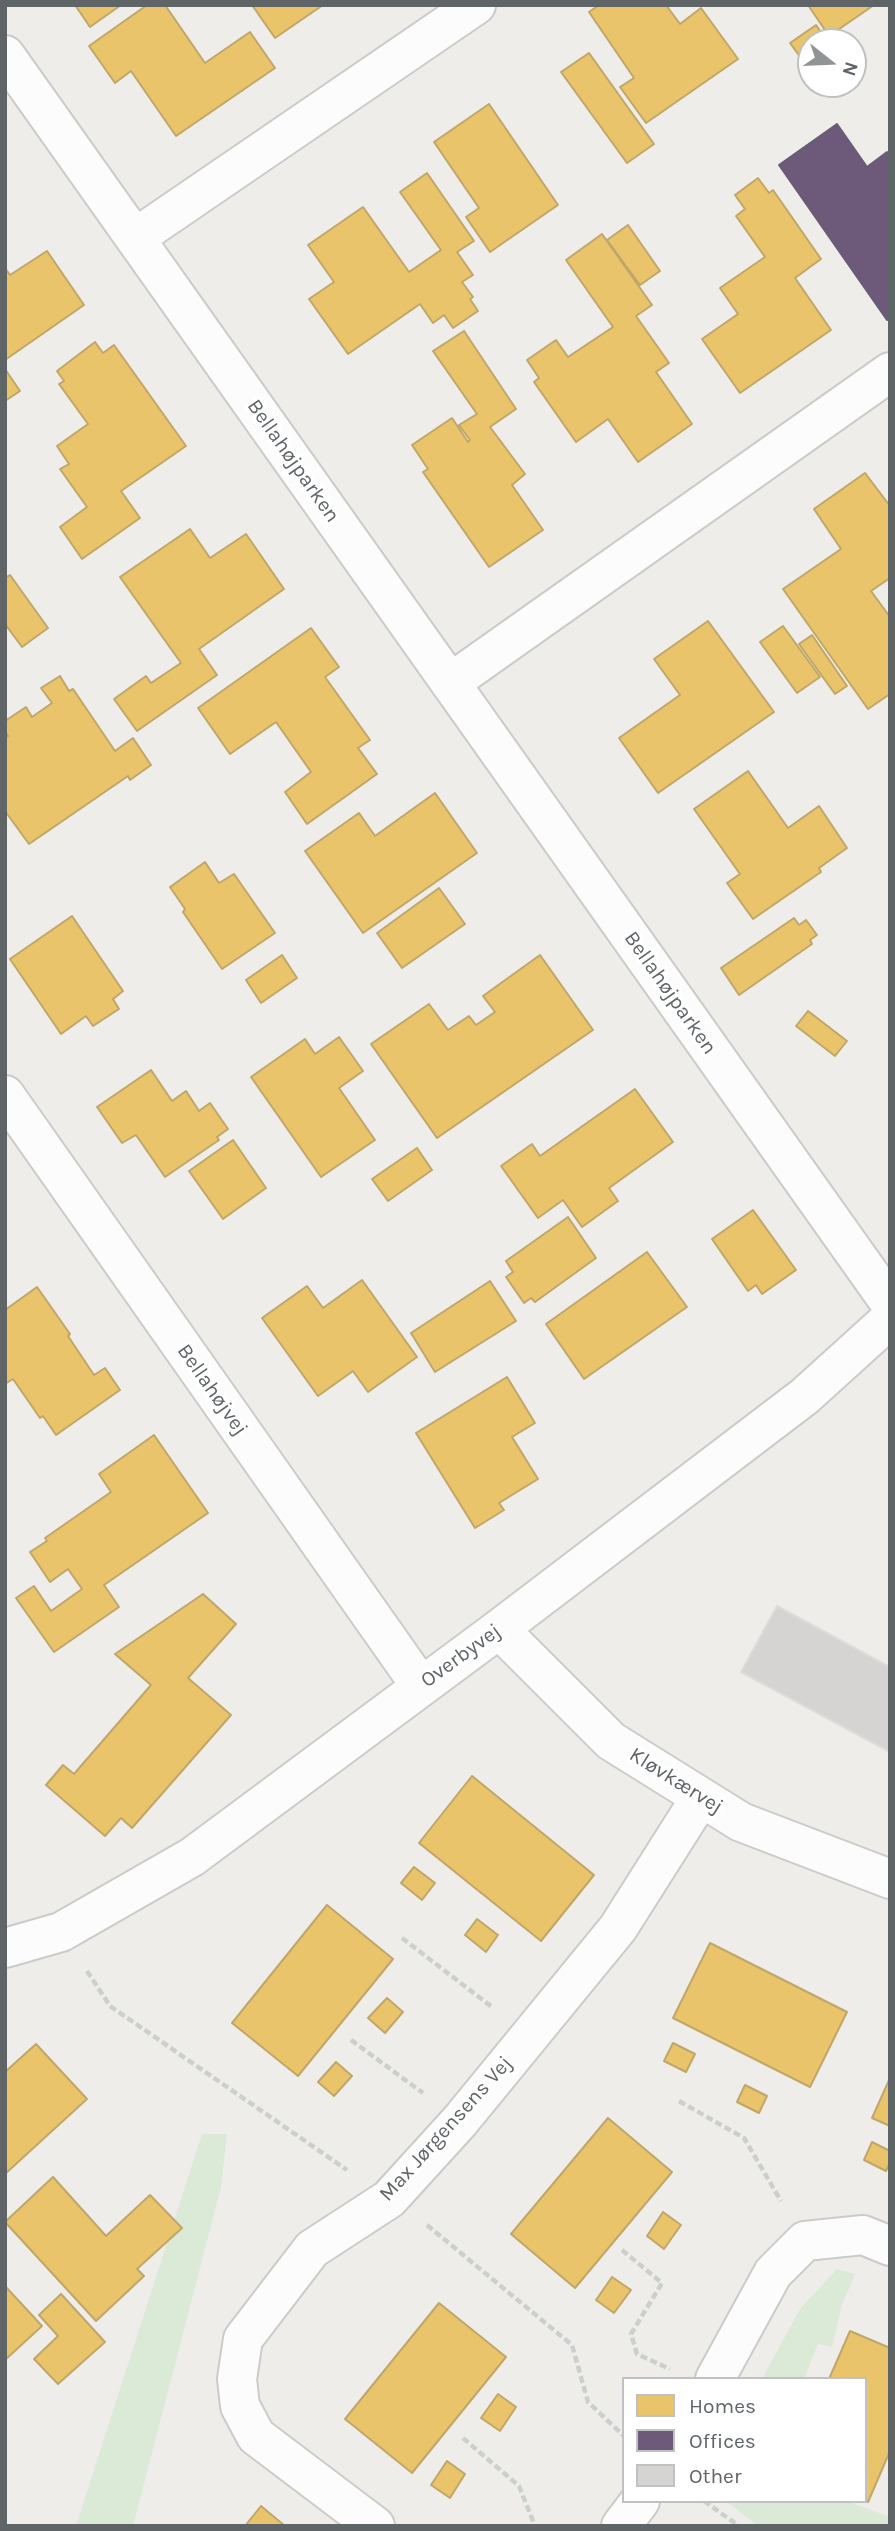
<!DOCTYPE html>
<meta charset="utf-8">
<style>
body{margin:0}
#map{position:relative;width:895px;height:2531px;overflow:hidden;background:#eeedea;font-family:Karla,sans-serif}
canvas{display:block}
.frame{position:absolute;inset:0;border:7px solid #5f6467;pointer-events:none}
.legend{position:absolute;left:622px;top:2377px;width:245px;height:126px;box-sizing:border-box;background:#fff;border:2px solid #bfc1c2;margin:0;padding:9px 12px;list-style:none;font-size:21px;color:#5f6467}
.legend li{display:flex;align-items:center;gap:14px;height:35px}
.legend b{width:35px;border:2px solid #bfc1c2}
.north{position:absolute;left:797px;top:28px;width:70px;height:70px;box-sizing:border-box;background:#fff;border:2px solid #bfc1c2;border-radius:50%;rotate:108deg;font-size:19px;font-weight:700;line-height:28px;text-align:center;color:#5f6467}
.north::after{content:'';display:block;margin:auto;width:24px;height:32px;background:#919495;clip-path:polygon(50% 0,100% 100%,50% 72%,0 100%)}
</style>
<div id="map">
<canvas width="895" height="2531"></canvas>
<div class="frame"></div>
<ul class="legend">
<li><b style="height:19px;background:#e9c46a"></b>Homes</li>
<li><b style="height:19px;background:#6d597a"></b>Offices</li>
<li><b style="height:19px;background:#d5d4d3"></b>Other</li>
</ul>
<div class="north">N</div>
</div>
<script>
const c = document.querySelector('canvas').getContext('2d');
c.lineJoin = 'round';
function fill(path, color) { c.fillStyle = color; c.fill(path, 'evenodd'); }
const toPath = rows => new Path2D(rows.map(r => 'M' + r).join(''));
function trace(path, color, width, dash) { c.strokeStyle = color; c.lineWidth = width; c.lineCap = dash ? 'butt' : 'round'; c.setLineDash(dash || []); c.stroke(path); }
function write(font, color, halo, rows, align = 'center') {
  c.font = font + ' Karla,sans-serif'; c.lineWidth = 7; c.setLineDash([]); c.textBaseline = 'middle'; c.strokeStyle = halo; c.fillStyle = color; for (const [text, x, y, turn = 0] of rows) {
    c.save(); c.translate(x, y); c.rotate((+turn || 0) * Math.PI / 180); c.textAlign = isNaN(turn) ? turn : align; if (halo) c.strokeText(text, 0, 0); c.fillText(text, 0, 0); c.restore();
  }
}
const green = toPath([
 [202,2134,227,2134,221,2187,133,2526,76,2526],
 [837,2269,855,2274,842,2305,832,2347,818,2344,804,2379,762,2379,800,2309],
 [726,2501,847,2501,890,2517,890,2526,758,2526]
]);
const homes = toPath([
 [75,5,121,5,90,27,75,5],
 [147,5,165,5,205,63,250,32,275,68,176,136,131,71,115,83,89,46,147,5],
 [252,5,323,5,275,38,252,5],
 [599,5,666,5,680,24,701,8,738,59,646,123,620,87,634,78,589,12,599,5],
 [808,5,874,5,829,36,808,5],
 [816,25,828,42,811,42,811,72,790,43,816,25],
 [589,53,654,144,627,163,561,72,589,53],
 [489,104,558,205,490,252,466,217,479,208,434,142,489,104],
 [427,173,474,241,457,252,473,275,462,282,473,297,470,299,478,311,453,328,444,315,433,323,420,304,348,354,309,299,334,282,308,245,363,207,409,272,441,250,400,192,427,173],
 [758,178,769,193,773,190,821,259,795,278,831,330,740,393,702,339,738,314,720,288,765,257,736,216,745,209,735,195,758,178],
 [628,225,660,271,640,285,607,240,628,225],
 [602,234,652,305,636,316,669,363,656,372,692,424,638,462,608,419,576,442,534,382,539,378,527,360,556,340,568,357,613,327,566,260,602,234],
 [47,251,84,305,5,360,5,268,10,275,47,251],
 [464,331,516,409,490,427,525,474,512,485,543,530,489,567,423,472,428,469,412,445,452,418,468,442,470,440,459,425,477,414,433,351,464,331],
 [95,342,103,353,114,345,186,446,121,491,140,518,82,559,60,527,87,507,60,469,69,464,57,446,88,424,59,384,64,381,57,371,95,342],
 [5,369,20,391,5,401,5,369],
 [865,473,890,506,890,578,871,591,890,617,890,694,868,709,783,589,841,549,814,509,865,473],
 [190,529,210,558,246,534,284,589,199,649,217,675,137,731,114,699,146,676,151,683,181,663,120,577,190,529],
 [10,575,48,628,22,647,5,624,5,578,10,575],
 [708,621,774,712,658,793,619,738,680,695,654,659,708,621],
 [783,626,820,677,797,693,760,642,783,626],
 [311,628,339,667,325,677,370,740,358,748,377,774,307,824,285,792,311,772,276,722,230,754,198,708,311,628],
 [812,635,847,686,835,694,799,644,812,635],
 [60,676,69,691,73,689,115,751,133,738,151,765,130,780,128,776,29,844,5,811,5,738,8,736,5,731,5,721,26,707,32,717,52,703,41,688,60,676],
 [748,771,788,828,819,806,847,848,819,868,821,872,753,919,727,883,740,874,694,809,748,771],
 [435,793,477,853,363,933,305,851,359,813,375,836,435,793],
 [205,862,219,883,234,874,275,933,222,969,183,912,185,909,170,887,205,862],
 [439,888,465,924,402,968,377,933,439,888],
 [72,916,123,991,113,999,119,1009,93,1026,86,1016,61,1034,10,959,72,916],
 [794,918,799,925,806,920,817,935,810,940,812,944,739,995,721,968,794,918],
 [282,955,297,978,261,1003,246,980,282,955],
 [540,955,593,1030,437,1138,371,1044,429,1004,448,1030,469,1016,476,1025,495,1012,483,996,540,955],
 [808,1011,847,1041,835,1056,796,1026,808,1011],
 [339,1037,363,1071,339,1088,375,1140,321,1177,251,1077,305,1039,315,1054,339,1037],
 [151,1070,172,1101,186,1091,199,1111,210,1103,228,1129,217,1137,219,1140,165,1177,136,1135,122,1143,97,1107,151,1070],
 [635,1089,673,1142,609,1188,618,1201,582,1227,563,1200,538,1218,501,1166,532,1144,540,1156,635,1089],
 [233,1140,266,1188,223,1219,189,1171,233,1140],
 [417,1148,432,1170,388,1201,372,1179,417,1148],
 [753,1210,796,1270,762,1294,756,1285,748,1291,712,1239,753,1210],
 [568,1217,596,1258,535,1302,531,1298,524,1303,506,1277,513,1272,506,1261,568,1217],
 [647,1252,687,1307,584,1379,546,1324,647,1252],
 [362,1280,417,1357,368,1392,353,1371,318,1396,262,1318,307,1286,323,1308,362,1280],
 [490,1281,516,1321,435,1372,411,1333,490,1281],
 [37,1287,70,1334,68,1336,94,1375,105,1368,120,1390,56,1435,43,1416,40,1418,13,1379,5,1384,5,1310,37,1287],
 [507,1377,535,1423,512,1437,538,1479,499,1503,504,1510,475,1528,416,1433,507,1377],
 [154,1435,208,1513,104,1585,119,1607,54,1652,16,1598,34,1586,51,1611,82,1589,68,1569,50,1582,30,1552,47,1541,45,1538,111,1492,99,1474,154,1435],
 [203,1594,236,1624,188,1678,231,1715,132,1828,121,1818,105,1836,46,1785,63,1765,74,1774,151,1685,115,1654,203,1594],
 [472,1776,594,1875,541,1941,419,1843,472,1776],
 [414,1867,435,1883,422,1900,401,1883,414,1867],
 [327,1905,393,1959,298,2076,232,2023,327,1905],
 [477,1919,498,1935,486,1952,465,1935,477,1919],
 [710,1943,847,2012,810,2087,673,2018,710,1943],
 [387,1998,403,2012,385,2033,368,2018,387,1998],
 [673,2043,695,2054,686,2072,664,2061,673,2043],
 [36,2044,87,2099,5,2174,5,2072,36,2044],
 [336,2062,352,2076,334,2096,318,2082,336,2062],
 [890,2078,890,2126,872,2118,890,2078],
 [745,2085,767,2096,759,2113,737,2102,745,2085],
 [608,2118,672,2172,575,2288,511,2234,608,2118],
 [872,2142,890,2151,890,2162,886,2171,864,2160,872,2142],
 [53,2177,106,2236,150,2195,182,2228,137,2269,144,2276,96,2321,5,2222,53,2177],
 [663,2212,681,2225,664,2249,647,2236,663,2212],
 [612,2277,631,2290,614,2313,596,2300,612,2277],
 [5,2286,42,2326,5,2360,5,2286],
 [61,2294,105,2342,58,2384,34,2359,58,2336,39,2315,61,2294],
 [439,2303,506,2357,412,2473,345,2419,439,2303],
 [850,2331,890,2348,890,2451,868,2502,865,2500,865,2379,829,2379,850,2331],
 [498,2394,516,2407,500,2431,481,2418,498,2394],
 [447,2461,465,2474,450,2498,431,2485,447,2461],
 [261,2506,285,2526,245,2526,261,2506]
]);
const offices = toPath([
 [837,124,867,167,887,152,890,156,890,317,887,320,779,165,837,124]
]);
const building = toPath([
 [777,1606,890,1667,890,1752,741,1672,777,1606]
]);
const path = toPath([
 [402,1938,492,2007],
 [87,1971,110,2006,347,2170],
 [351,2040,423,2093],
 [679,2101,744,2138,781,2201],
 [427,2225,572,2345,588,2402,624,2436],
 [622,2250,662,2283,631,2334,637,2354,670,2369],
 [463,2438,519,2486,535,2526],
 [704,2501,739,2526]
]);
const minor = toPath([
 [5,55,890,1303],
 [135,238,476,5],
 [450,683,890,372],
 [5,1095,420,1685],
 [499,1629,611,1741,741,1822,890,1879],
 [5,1948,61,1932,192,1857,499,1629,805,1396,890,1319],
 [715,2379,773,2273,805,2241,863,2235,890,2246],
 [375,2526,256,2436,240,2406,237,2379,243,2339,312,2249,389,2199,460,2121,618,1928,701,1797],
 [621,2526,640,2501]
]);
const streetNames = [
 ["Bellahøjparken",293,461,55],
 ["Bellahøjparken",670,993,55],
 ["Bellahøjvej",212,1390,55],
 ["Overbyvej",461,1656,-36],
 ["Kløvkærvej",676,1781,32],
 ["Max Jørgensens Vej",446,2129,-48]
];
fill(green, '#dbe9d7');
fill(homes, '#e9c46a');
trace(homes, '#c0a769', 2);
fill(offices, '#6d597a');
trace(offices, '#695c74', 2);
fill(building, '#d5d4d3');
trace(building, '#dedcda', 2);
trace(minor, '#cbcbca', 42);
trace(path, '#cbcfcd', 4.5, [7, 3.5]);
trace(minor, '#fcfcfc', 38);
write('21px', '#5f6467', '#fff', streetNames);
</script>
